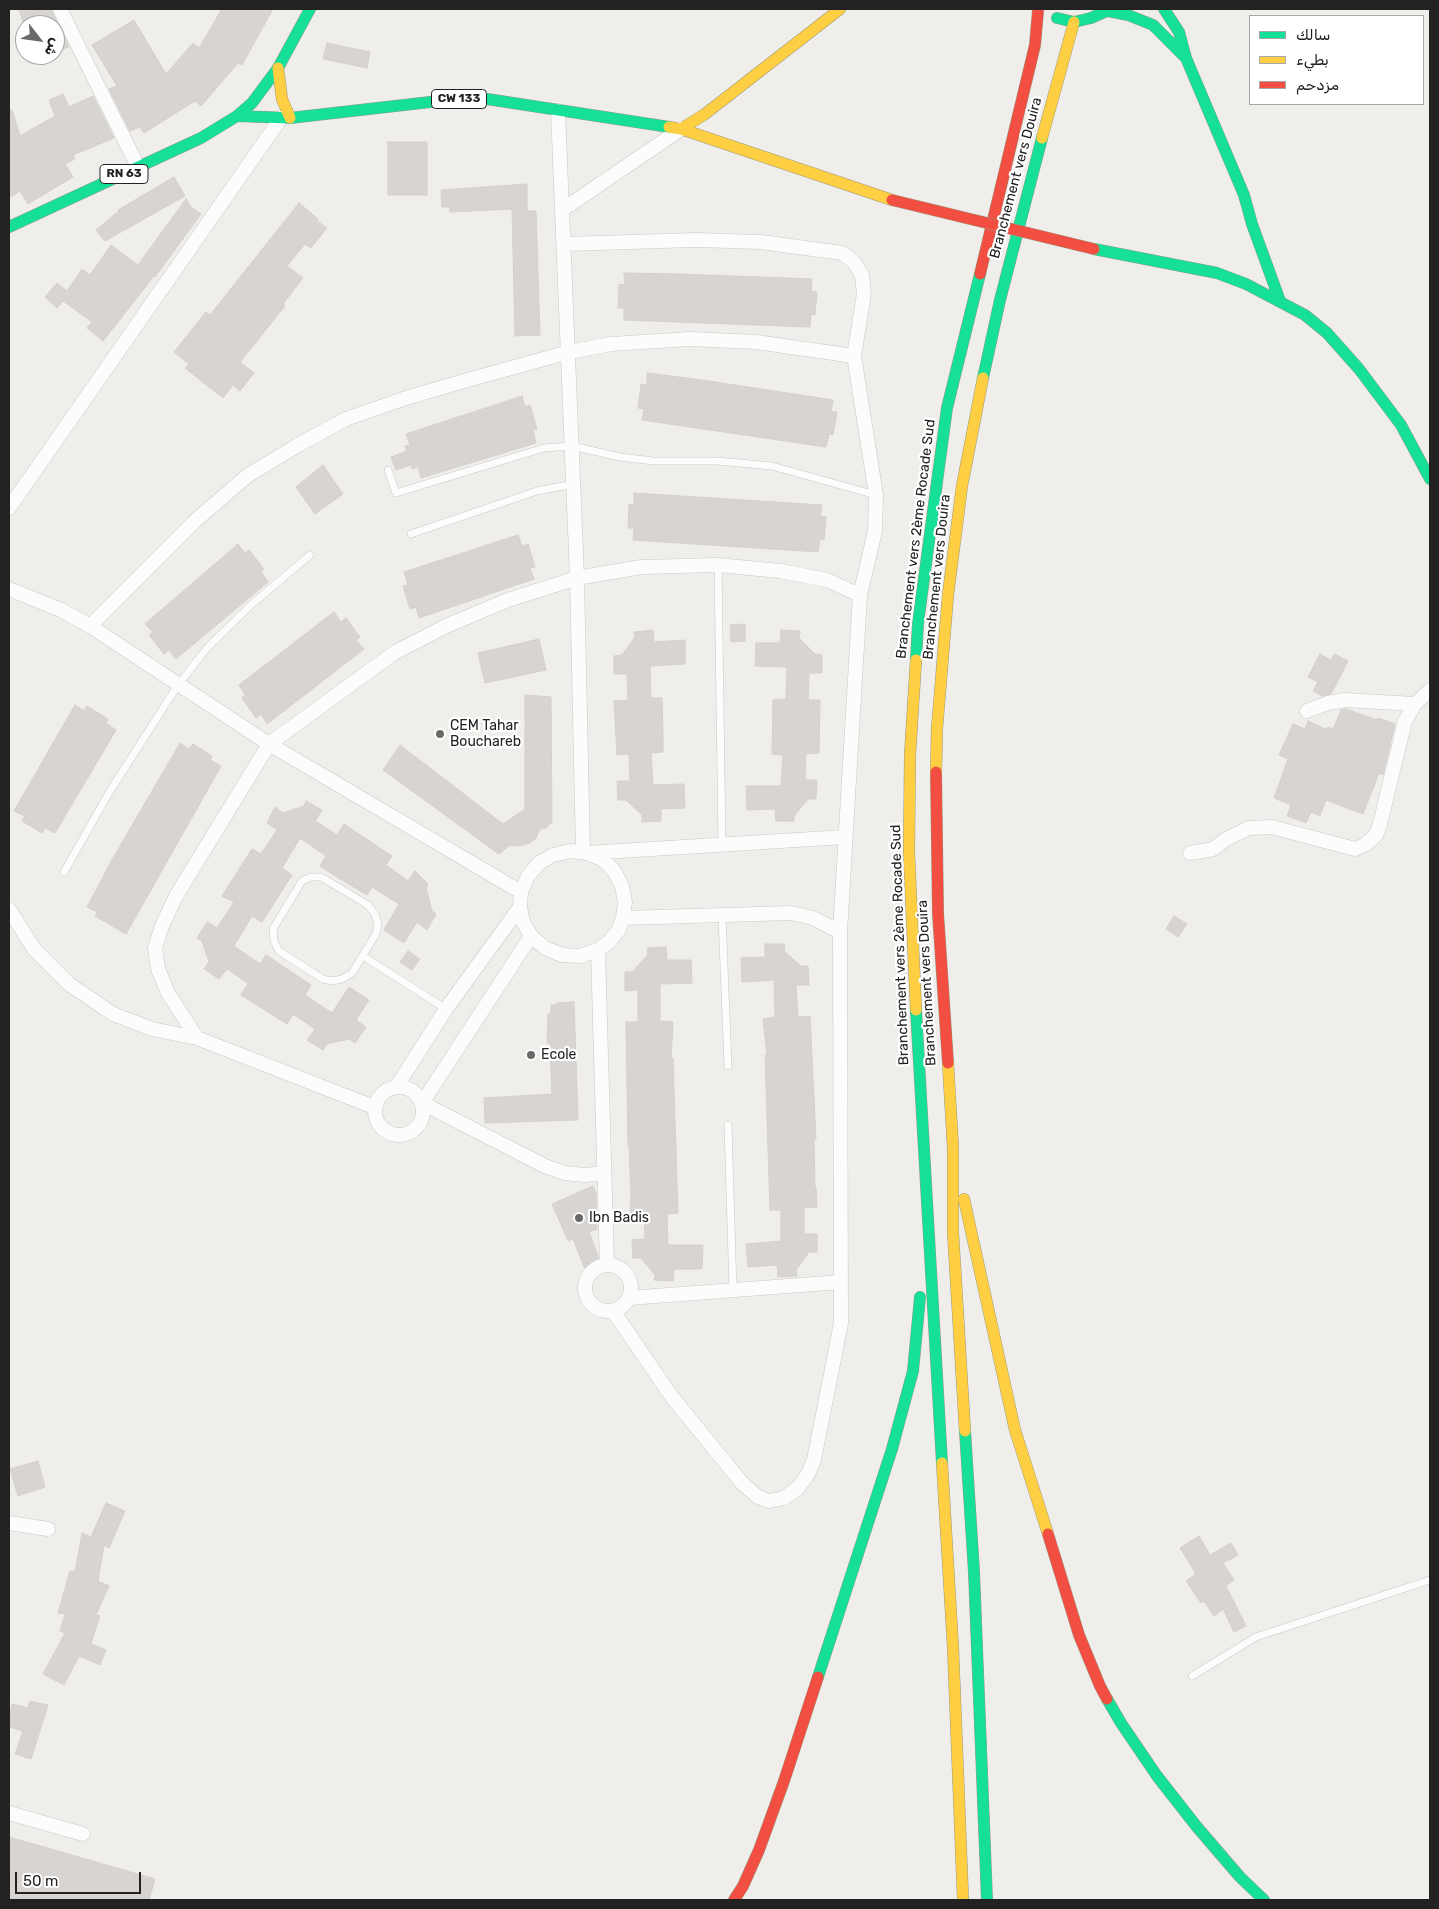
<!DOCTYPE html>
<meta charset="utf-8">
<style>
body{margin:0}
#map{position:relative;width:1439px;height:1909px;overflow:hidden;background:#f0eeeb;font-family:Rubik,"Noto Sans Arabic",sans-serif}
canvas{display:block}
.frame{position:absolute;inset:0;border:10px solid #222;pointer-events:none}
.legend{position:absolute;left:1249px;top:15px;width:175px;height:90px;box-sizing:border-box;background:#fff;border:1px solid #a7a7a7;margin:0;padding:6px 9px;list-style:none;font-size:15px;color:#222}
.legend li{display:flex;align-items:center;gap:10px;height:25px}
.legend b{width:25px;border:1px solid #a7a7a7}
.north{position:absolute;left:15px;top:15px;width:50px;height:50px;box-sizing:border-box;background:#fff;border:1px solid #a7a7a7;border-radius:50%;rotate:120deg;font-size:14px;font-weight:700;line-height:20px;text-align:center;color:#222}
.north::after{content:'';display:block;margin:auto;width:18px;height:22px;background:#6a6968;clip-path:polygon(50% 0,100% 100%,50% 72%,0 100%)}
.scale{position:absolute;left:15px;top:1872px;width:126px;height:22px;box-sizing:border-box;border:2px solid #222;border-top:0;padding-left:6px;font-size:15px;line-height:18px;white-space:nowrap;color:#222;-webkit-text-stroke:4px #fff;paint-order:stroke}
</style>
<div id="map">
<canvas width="1439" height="1909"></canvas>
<div class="frame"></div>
<ul class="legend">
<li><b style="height:6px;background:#16e098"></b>سالك</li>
<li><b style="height:6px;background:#ffcf43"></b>بطيء</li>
<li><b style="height:6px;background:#f24e42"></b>مزدحم</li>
</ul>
<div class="north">ش</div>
<div class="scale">50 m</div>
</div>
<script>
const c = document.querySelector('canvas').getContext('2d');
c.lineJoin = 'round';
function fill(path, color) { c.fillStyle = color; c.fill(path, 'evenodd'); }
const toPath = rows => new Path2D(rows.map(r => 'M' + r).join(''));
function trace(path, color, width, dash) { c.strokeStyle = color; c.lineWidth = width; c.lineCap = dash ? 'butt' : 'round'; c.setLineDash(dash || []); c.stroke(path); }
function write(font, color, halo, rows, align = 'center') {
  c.font = font + ' Rubik,sans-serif'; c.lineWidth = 4.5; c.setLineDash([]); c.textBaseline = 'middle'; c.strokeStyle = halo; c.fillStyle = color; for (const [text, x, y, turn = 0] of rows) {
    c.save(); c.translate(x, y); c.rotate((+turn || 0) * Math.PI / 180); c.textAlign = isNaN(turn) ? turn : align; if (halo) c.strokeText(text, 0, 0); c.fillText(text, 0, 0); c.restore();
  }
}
const building = toPath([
 [19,9,51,9,69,47,55,52,55,25,24,25,19,9],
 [222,9,273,9,242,65,238,63,201,106,195,101,144,133,140,127,130,131,109,89,117,86,92,45,134,20,166,74,193,43,199,48,222,9],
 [327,43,370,52,367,68,323,59,327,43],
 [63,94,69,107,93,96,114,138,73,155,75,159,65,164,73,177,28,204,20,191,9,198,9,111,12,110,20,136,55,116,49,100,63,94],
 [388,142,427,142,427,195,388,195,388,142],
 [174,177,185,196,105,241,96,230,119,211,118,210,174,177],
 [527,184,527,211,536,211,540,335,515,336,512,209,450,212,449,207,442,207,441,190,527,184],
 [186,199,191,207,201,214,155,277,154,276,103,341,87,328,92,322,63,301,57,308,45,297,57,283,67,291,82,269,90,275,111,245,138,265,186,199],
 [299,203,318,219,317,221,327,228,311,248,305,244,287,266,303,278,283,304,285,306,240,362,254,373,240,391,233,385,223,398,185,368,189,364,174,352,206,312,210,315,299,203],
 [624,273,679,274,812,279,811,291,817,292,815,315,811,314,810,327,624,320,624,308,618,308,619,284,625,285,624,273],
 [647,373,702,380,833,400,831,412,837,412,833,435,829,434,826,447,642,420,644,409,638,408,641,384,647,385,647,373],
 [522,396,525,407,530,405,537,429,533,430,536,443,421,478,418,467,412,469,411,465,396,470,391,457,407,451,405,446,410,445,406,434,522,396],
 [323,465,343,494,315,514,296,487,323,465],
 [634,493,822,505,820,516,826,517,824,540,820,539,818,552,633,540,634,528,628,528,629,504,634,505,634,493],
 [518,535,522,546,528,544,535,567,530,568,534,579,419,618,416,607,410,609,403,586,408,585,404,572,518,535],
 [238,544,245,553,249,550,264,569,261,572,268,582,176,659,169,650,164,654,149,635,153,632,145,624,238,544],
 [334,612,341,622,346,618,360,637,356,640,364,649,267,724,261,714,256,718,242,698,245,695,239,685,334,612],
 [745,624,745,641,731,642,730,625,745,624],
 [653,630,654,642,685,640,685,664,650,666,651,698,662,698,663,734,663,752,651,753,653,785,684,784,685,808,661,809,661,821,642,822,642,815,626,800,618,800,617,781,630,781,629,754,617,755,614,701,628,700,627,674,614,674,614,656,622,655,635,637,634,632,653,630],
 [781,630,800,631,799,638,815,654,822,655,822,673,809,673,808,700,820,700,819,753,806,754,805,780,817,780,816,799,808,799,794,816,794,821,776,821,775,809,747,810,746,786,781,786,783,755,772,754,773,700,786,699,787,667,755,666,756,643,780,643,781,630],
 [539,639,546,670,485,683,478,653,539,639],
 [1320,654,1331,660,1334,654,1348,661,1331,694,1322,696,1313,691,1318,682,1308,677,1320,654],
 [525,695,551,697,552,822,546,828,540,829,536,838,530,843,520,846,510,845,499,854,383,770,400,745,503,824,525,809,525,695],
 [75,705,84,711,87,706,108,719,106,723,116,730,55,833,45,828,42,833,22,821,25,816,14,811,75,705],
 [1346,709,1377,720,1378,718,1395,724,1383,775,1379,773,1363,814,1326,800,1320,816,1311,812,1306,823,1287,816,1291,805,1274,798,1288,759,1279,755,1293,724,1305,729,1308,721,1327,730,1328,727,1333,729,1341,710,1346,709],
 [180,743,189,749,193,744,212,756,210,760,221,766,126,934,95,916,97,912,87,907,113,858,180,743],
 [306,801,322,810,315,821,337,835,344,824,392,856,386,865,408,881,415,871,428,884,426,888,432,911,436,914,427,930,417,922,404,943,384,930,399,904,372,887,367,895,337,877,320,866,326,856,300,838,282,868,292,875,262,922,252,916,234,946,260,964,266,955,311,985,305,995,332,1013,349,987,369,1000,356,1020,366,1027,355,1043,349,1039,327,1044,323,1050,307,1040,315,1029,293,1014,287,1024,241,995,248,983,227,969,219,979,204,969,209,962,202,941,197,938,207,922,217,928,234,902,222,896,252,849,261,854,277,830,267,823,275,807,283,813,304,806,306,801],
 [1174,916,1187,924,1178,937,1166,929,1174,916],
 [765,944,785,944,784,951,801,966,808,966,809,985,796,985,798,1017,810,1016,816,1139,814,1139,815,1188,816,1188,817,1207,804,1208,804,1234,817,1234,817,1252,809,1252,796,1270,797,1276,778,1277,777,1265,748,1267,746,1244,781,1241,781,1210,770,1210,765,1055,767,1055,763,1019,775,1017,774,980,742,982,741,958,765,957,765,944],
 [666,947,667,960,691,960,692,983,660,984,660,1021,673,1022,671,1058,673,1058,678,1213,667,1214,668,1245,703,1245,702,1269,674,1269,673,1281,654,1280,655,1275,641,1258,633,1258,632,1240,645,1239,644,1213,635,1213,630,1215,631,1194,629,1145,628,1145,626,1022,638,1022,638,990,625,991,625,972,632,972,648,955,647,948,666,947],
 [408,951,420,959,412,970,400,962,408,951],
 [574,1002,578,1120,485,1123,484,1098,552,1094,550,1043,547,1043,548,1014,551,1014,551,1005,557,1005,557,1003,574,1002],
 [593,1186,596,1193,597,1229,589,1232,598,1256,598,1264,585,1269,573,1239,568,1241,552,1204,593,1186],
 [38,1461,45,1487,18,1496,10,1469,38,1461],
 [106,1503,125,1511,109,1548,104,1545,98,1581,109,1586,96,1615,100,1616,91,1644,106,1650,100,1665,79,1656,64,1685,43,1674,65,1633,60,1631,65,1614,58,1613,70,1571,75,1572,82,1533,91,1537,106,1503],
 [1199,1536,1210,1555,1231,1543,1238,1555,1223,1563,1234,1580,1226,1586,1246,1626,1234,1632,1223,1609,1214,1616,1204,1601,1201,1603,1186,1581,1196,1574,1180,1548,1199,1536],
 [30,1701,48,1705,31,1759,15,1754,23,1731,9,1727,9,1717,12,1704,28,1708,30,1701],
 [9,1837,155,1879,149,1900,9,1900,9,1837]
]);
const lane = toPath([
 [388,470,396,493,544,448,572,446,620,457,653,461,717,461,772,466,876,495],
 [411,534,537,491,574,484],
 [718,565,722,845],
 [64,872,110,791,178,685,207,648,252,604,310,555],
 [311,877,321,877,368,905,375,914,378,925,376,934,352,973,342,979,332,981,323,979,279,951,274,941,273,929,302,881,311,877],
 [722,916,728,1066],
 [363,956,446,1009],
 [728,1125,733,1290],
 [1192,1676,1256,1637,1430,1580]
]);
const street = toPath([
 [60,9,138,167],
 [558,111,577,578,583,852],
 [562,210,681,129],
 [564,244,696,240,761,242,842,253,853,261,862,275,864,294,854,356,876,495,875,531,860,595,840,932,841,1323,814,1460,808,1474,798,1488,784,1498,769,1501,758,1497,742,1483,672,1397,613,1311],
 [9,508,281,118],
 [9,589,61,610,90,626,269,744,521,892],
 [90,626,195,521,247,476,298,445,346,419,406,398,464,381,569,352,611,344,690,339,756,342,854,356],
 [1307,711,1328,703,1345,700,1415,704],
 [587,853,602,859,614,871,622,886,625,902,623,918,618,931,609,942,598,950,580,956,562,955,545,948,531,936,523,922,520,907,521,892,528,876,539,863,553,855,570,851,587,853,845,837],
 [1190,853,1213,849,1226,839,1249,828,1272,827,1355,849,1366,844,1376,835,1380,824,1405,721,1415,704,1430,690],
 [9,909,34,949,69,984,113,1014,152,1029,197,1038,374,1107],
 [623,918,791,913,813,918,840,932],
 [531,936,422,1103,545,1166,564,1173,585,1175,604,1173],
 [598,950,607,1265],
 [197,1038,168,993,158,969,155,948,162,926,176,896,269,744,394,653,446,626,508,600,577,578,641,567,718,565,780,571,827,580,860,595],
 [397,1086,446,1009,520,907],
 '375 1111a24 24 0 1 1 48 0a24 24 0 1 1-48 0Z',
 '585 1288a23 23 0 1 1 46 0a23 23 0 1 1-46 0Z',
 [629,1298,841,1282],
 [9,1523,48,1529],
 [9,1813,83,1834]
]);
const fast = toPath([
 [1164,9,1179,32,1186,58,1244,195,1252,224,1280,301],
 [1108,11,1128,15,1153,25,1185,57],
 [1057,18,1074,22,1091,18,1111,9],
 [237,116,290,118,474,97,669,127],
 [9,227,201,138,237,116,252,103,278,68,310,9],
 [1094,249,1217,273,1246,284,1305,315,1327,333,1359,369,1401,425,1430,479],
 [983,378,1000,300,1042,138],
 [916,660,918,623,947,408,980,274],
 [916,1010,942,1463],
 [965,1431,974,1572,987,1900],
 [818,1677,892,1449,913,1371,920,1297],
 [1107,1699,1121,1723,1157,1776,1197,1827,1240,1877,1264,1900]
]);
const slow = toPath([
 [278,68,282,99,290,118],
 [669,127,681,129,705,114,840,9],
 [681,129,892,200],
 [1042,138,1074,22],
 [916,660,910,755,909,852,916,1010],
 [936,772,937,729,948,595,962,486,983,378],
 [948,1063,953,1148,953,1232,965,1431],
 [964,1199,1015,1430,1048,1534],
 [942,1463,953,1647,963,1900]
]);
const jam = toPath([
 [980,274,1035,45,1038,11],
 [936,772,938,913,948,1063],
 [1048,1534,1079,1635,1100,1686,1107,1699],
 [734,1900,743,1886,759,1850,784,1781,818,1677]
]);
const jamBridge = toPath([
 [892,200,1094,249]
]);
const markers = [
 [440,734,5,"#6a6968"],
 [531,1055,5,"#6a6968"],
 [579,1218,5,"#6a6968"]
];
const shields = [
 [459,99,55],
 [124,174,48]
];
const shieldNames = [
 ["CW 133",459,99],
 ["RN 63",124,174]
];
const streetNames = [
 ["Branchement vers Douira",1016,178,-75],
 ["Branchement vers 2ème Rocade Sud",916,539,-83],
 ["Branchement vers Douira",937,577,-84],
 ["Branchement vers 2ème Rocade Sud",900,945,-92],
 ["Branchement vers Douira",927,983,-93]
];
const poiNames = [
 ["CEM Tahar",450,726],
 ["Bouchareb",450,742],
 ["Ecole",541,1055],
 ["Ibn Badis",589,1218]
];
fill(building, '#d7d4d2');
trace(building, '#d3d0cc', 1);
trace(lane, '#c9c8c7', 8);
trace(street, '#c9c8c7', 15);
trace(fast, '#999a82', 12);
trace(slow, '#999a82', 12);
trace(jam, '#999a82', 12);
trace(lane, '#fdfcfc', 7);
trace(street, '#fdfcfc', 14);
trace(fast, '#16e098', 11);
trace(slow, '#ffcf43', 11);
trace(jam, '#f24e42', 11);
trace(jamBridge, '#999a82', 12, []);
trace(jamBridge, '#f24e42', 11);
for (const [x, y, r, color] of markers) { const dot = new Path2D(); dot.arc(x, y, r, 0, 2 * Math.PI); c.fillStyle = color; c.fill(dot); trace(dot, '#fff', 2); }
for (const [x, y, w] of shields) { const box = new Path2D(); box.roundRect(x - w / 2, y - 9.5, w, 19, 4); c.fillStyle = '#fff'; c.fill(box); trace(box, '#222', 1); }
write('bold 12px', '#222', null, shieldNames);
write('14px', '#222', '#fff', streetNames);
write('14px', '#222', '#fff', poiNames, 'left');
</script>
